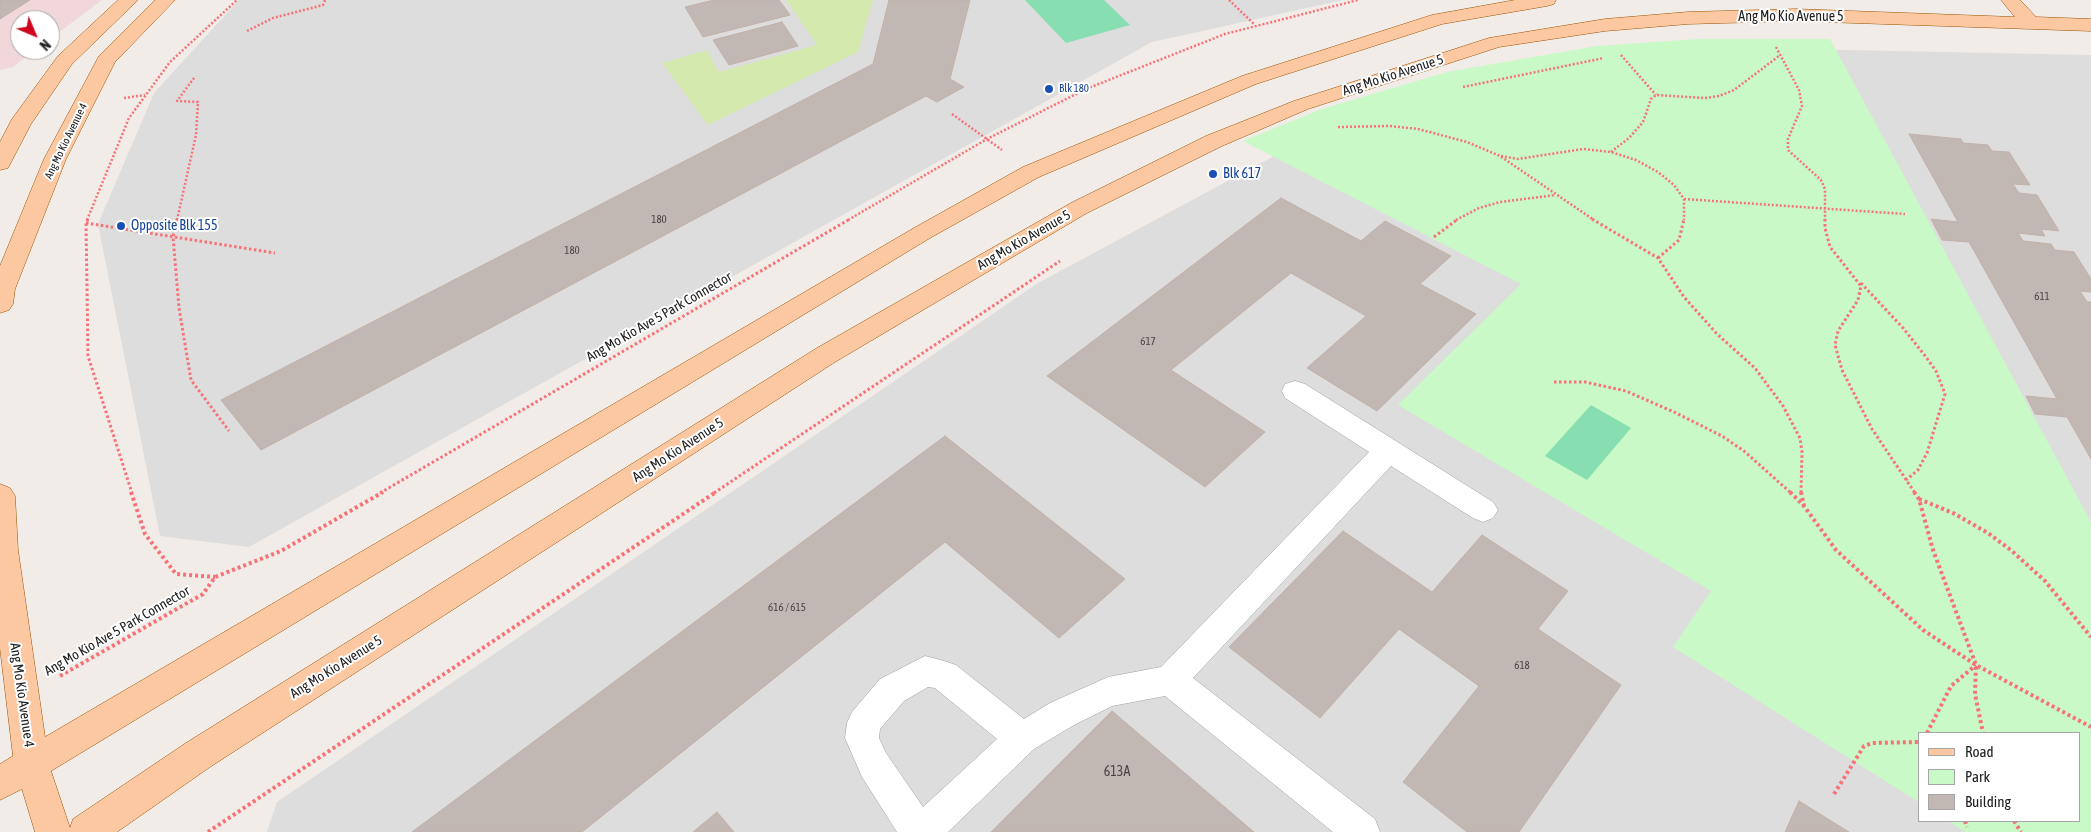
<!DOCTYPE html>
<style>
body{margin:0}
#map{position:relative;width:2091px;height:832px;overflow:hidden;background:#f1ece7;font-family:"Asap Condensed",sans-serif}
canvas{display:block}
.legend{position:absolute;left:1918px;top:732px;width:162px;height:90px;box-sizing:border-box;background:#fff;border:1px solid #a6a6a6;margin:0;padding:6px 9px;list-style:none;font-size:15px;color:#202020}
.legend li{display:flex;align-items:center;gap:10px;height:25px}
.legend b{width:25px;border:1px solid #a6a6a6}
.north{position:absolute;left:10px;top:10px;width:50px;height:50px;box-sizing:border-box;background:#fff;border:1px solid #a6a6a6;border-radius:50%;rotate:135deg;font-size:14px;font-weight:700;line-height:20px;text-align:center;color:#202020}
.north::after{content:'';display:block;margin:auto;width:18px;height:22px;background:#cd0320;clip-path:polygon(50% 0,100% 100%,50% 72%,0 100%)}
</style>
<div id="map">
<canvas width="2091" height="832"></canvas>
<ul class="legend">
<li><b style="height:6px;background:#fbc8a2"></b>Road</li>
<li><b style="height:14px;background:#c9f9c6"></b>Park</li>
<li><b style="height:14px;background:#c1b7b3"></b>Building</li>
</ul>
<div class="north">N</div>
</div>
<script>
const c = document.querySelector('canvas').getContext('2d');
c.lineJoin = 'round';
function fill(path, color) { c.fillStyle = color; c.fill(path, 'evenodd'); }
const toPath = rows => new Path2D(rows.map(r => 'M' + r).join(''));
function trace(path, color, width, dash) { c.strokeStyle = color; c.lineWidth = width; c.lineCap = dash ? 'butt' : 'round'; c.setLineDash(dash || []); c.stroke(path); }
function write(font, color, halo, rows, align = 'center') {
  c.font = font + ' "Asap Condensed",sans-serif'; c.lineWidth = 4; c.setLineDash([]); c.textBaseline = 'middle'; c.strokeStyle = halo; c.fillStyle = color; for (const [text, x, y, turn = 0] of rows) {
    c.save(); c.translate(x, y); c.rotate((+turn || 0) * Math.PI / 180); c.textAlign = isNaN(turn) ? turn : align; if (halo) c.strokeText(text, 0, 0); c.fillText(text, 0, 0); c.restore();
  }
}
const residential = toPath([
 [239,0,1343,0,1152,42,249,547,160,536,98,224,154,93],
 [1796,49,2091,55,2091,650],
 [1315,134,1645,302,1943,733,1920,733,1920,821,2080,821,2091,825,2091,832,267,832,277,802,1038,283]
]);
const commercial = toPath([
 [0,0,102,0,50,39,50,20,20,20,20,50,35,50,13,67,0,70]
]);
const grass = toPath([
 [786,0,873,0,858,52,708,125,662,63,707,50,719,72,817,45]
]);
const park = toPath([
 [1699,39,1830,39,2091,522,2091,832,1966,832,1948,821,2080,821,2080,733,1920,733,1920,803,1673,647,1711,591,1398,405,1521,284,1243,141,1322,109,1447,72,1597,46]
]);
const pitch = toPath([
 [1025,0,1104,0,1130,25,1066,43],
 [1591,405,1631,428,1587,480,1545,456]
]);
const building = toPath([
 [0,0,30,0,0,19,0,0],
 [714,0,779,0,790,15,703,37,685,7,714,0],
 [889,0,970,0,950,79,964,87,937,102,926,96,261,450,221,400,873,64,889,0],
 [782,22,798,46,729,65,713,40,782,22],
 [1909,134,1961,139,1963,143,1988,145,1992,151,2009,152,2030,185,2013,184,2019,193,2037,195,2059,231,2041,229,2045,236,2018,233,2023,241,2051,244,2055,250,2074,252,2091,279,2091,292,2080,291,2087,302,2091,302,2091,459,2067,417,2035,414,2026,396,2057,399,1969,242,1942,240,1931,219,1958,222,1909,134],
 [1281,198,1361,241,1385,221,1451,256,1420,284,1476,314,1377,411,1307,368,1366,316,1291,273,1171,370,1265,432,1205,487,1047,376,1281,198],
 [945,436,1125,579,1059,638,945,542,582,832,412,832,945,436],
 [1343,531,1432,592,1482,535,1568,591,1538,629,1621,685,1519,832,1467,832,1403,782,1479,686,1399,629,1320,718,1229,647,1343,531],
 [1112,711,1254,832,991,832,1112,711],
 [1799,801,1849,832,1785,832,1799,801],
 [717,812,734,832,693,832,717,812]
]);
const pathFar2 = toPath([
 [1229,0,1255,25],
 [247,31,273,18,323,5,325,0],
 [1776,47,1799,90,1802,106,1788,139,1788,150,1821,180,1825,189,1825,220],
 [1621,55,1656,95],
 [1463,87,1604,58],
 [124,98,145,95],
 [952,114,1002,150],
 [1338,127,1390,126,1418,129,1467,142,1500,156,1594,220],
 [1611,152,1629,138,1643,122,1651,99,1656,95,1705,98,1719,96,1734,90,1779,56],
 [1501,156,1518,159,1583,149,1611,152,1636,160,1658,172,1674,185,1684,199,1684,220],
 [1684,199,1905,214],
 [87,220,129,118,170,62,237,0],
 [177,220,196,135,198,102,177,101,194,78],
 [848,220,987,139,1086,89,1225,34,1358,0],
 [1456,220,1479,208,1500,202,1555,195]
]);
const pathFar1 = toPath([
 [88,219,86,223,88,356,132,493],
 [177,219,173,237,179,308,191,380,229,431],
 [1592,219,1658,258,1684,297,1717,334,1755,368,1783,406,1800,438,1802,452,1801,493],
 [1825,219,1825,228,1830,247,1861,286,1858,300,1838,331,1835,345,1842,370,1872,429,1915,493],
 [86,223,275,253],
 [1434,237,1458,219],
 [1658,258,1679,240,1684,219],
 [1861,283,1903,328,1926,357,1936,371,1945,394,1927,453,1918,470,1906,480],
 [1554,382,1585,382,1626,391,1674,412,1722,436,1744,451,1791,493],
 [380,493,850,219],
 [714,493,1060,261]
]);
const path = toPath([
 [131,492,145,534,176,574,215,577],
 [1790,492,1804,506,1836,550,1923,630,1976,665,2091,727],
 [1801,492,1804,506],
 [1914,492,1919,499,1933,550,1976,665,1975,694,1983,733],
 [1919,499,1953,513,1988,533,2012,551,2045,581,2091,637],
 [60,676,203,594,215,577,281,551,383,492],
 [1927,733,1951,686,1976,665],
 [1834,794,1864,746,1872,743,1920,742],
 [1965,821,1967,827],
 [2014,821,2021,832],
 [208,832,716,492]
]);
const minor = toPath([
 [1295,381,1305,384,1493,502,1498,510,1493,518,1483,522,1473,518,1391,466,1193,678,1375,819,1380,832,1333,832,1165,696,1112,706,1074,725,1034,749,948,832,897,832,862,777,845,738,847,723,852,712,880,679,925,656,944,661,956,665,1024,719,1050,703,1108,677,1161,667,1369,452,1285,398,1282,391,1285,384,1295,381],
 [928,687,935,688,997,739,923,807,886,753,879,738,880,729,904,701,928,687]
]);
const major = toPath([
 [118,0,138,0,72,64,31,124,8,168,0,170,0,142,12,119,58,56,118,0],
 [155,0,175,0,115,62,66,159,15,289,13,304,9,310,0,313,0,266,44,159,99,56,155,0],
 [1515,0,1556,0,1554,4,1547,6,1442,24,1256,84,1039,177,930,238,51,771,70,828,73,819,186,743,817,348,1071,203,1206,136,1294,101,1489,38,1605,19,1688,12,1795,9,2015,17,2001,0,2020,0,2036,17,2091,19,2091,31,1795,21,1688,24,1605,31,1499,47,1308,109,1222,146,1087,213,835,362,210,767,117,832,35,832,22,789,0,800,0,764,13,756,0,648,0,484,10,488,15,496,18,550,45,737,914,228,1023,167,1242,76,1432,15,1515,0]
]);
const markers = [
 [1049,89,5,"#1a4fb4"],
 [1213,174,5,"#1a4fb4"],
 [121,226,5,"#1a4fb4"]
];
const farTransitnames = [
 ["Blk 180",1059,89]
];
const farStreetnames = [
 ["Ang Mo Kio Avenue 4",66,141,-64]
];
const numberNames = [
 ["180",659,220],
 ["180",572,251],
 ["611",2042,297],
 ["617",1148,342],
 ["616 / 615",787,608],
 ["618",1522,666]
];
const streetNames = [
 ["Ang Mo Kio Avenue 5",1791,17],
 ["Ang Mo Kio Avenue 5",1393,75,-18],
 ["Ang Mo Kio Avenue 5",1024,240,-30],
 ["Ang Mo Kio Ave 5 Park Connector",659,317,-30],
 ["Ang Mo Kio Avenue 5",678,450,-33],
 ["Ang Mo Kio Ave 5 Park Connector",117,631,-30],
 ["Ang Mo Kio Avenue 5",336,667,-32],
 ["Ang Mo Kio Avenue 4",22,695,82]
];
const transitNames = [
 ["Blk 617",1223,174],
 ["Opposite Blk 155",131,226]
];
const nearNumbernames = [
 ["613A",1117,772]
];
fill(residential, '#dedddd');
fill(commercial, '#f1d7d9');
fill(grass, '#d4e9ae');
fill(park, '#c9f9c6');
fill(pitch, '#87deb0');
fill(building, '#c1b7b3');
trace(building, '#c2b1a9', 1);
trace(minor, '#a1a1a1', 1);
trace(major, '#9a5202', 1);
trace(pathFar2, '#f87176', 2.5, [2, 2]);
trace(pathFar1, '#f87176', 3, [2.5, 2.5]);
trace(path, '#f87176', 4, [3, 3]);
fill(minor, '#fff');
fill(major, '#fbc8a2');
for (const [x, y, r, color] of markers) { const dot = new Path2D(); dot.arc(x, y, r, 0, 2 * Math.PI); c.fillStyle = color; c.fill(dot); trace(dot, '#fff', 2); }
write('11px', '#164399', '#fff', farTransitnames, 'left');
write('11px', '#202020', '#fff', farStreetnames);
write('11px', '#484645', null, numberNames);
write('14px', '#202020', '#fff', streetNames);
write('14px', '#164399', '#fff', transitNames, 'left');
write('14px', '#484645', null, nearNumbernames);
</script>
